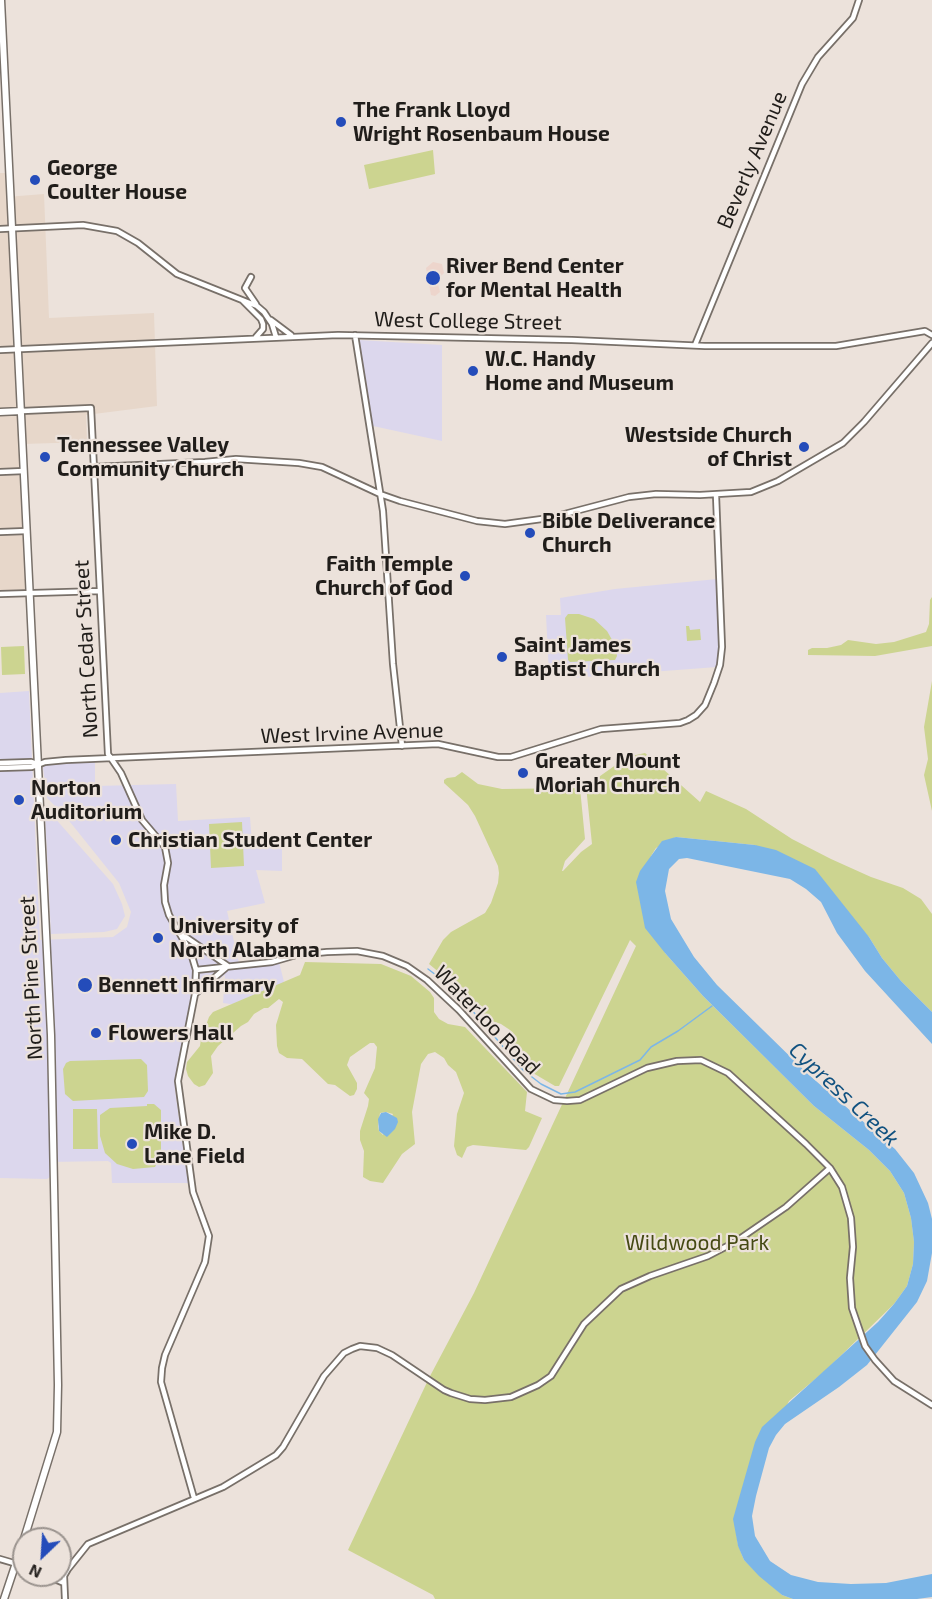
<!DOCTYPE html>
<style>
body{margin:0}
#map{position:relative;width:932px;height:1599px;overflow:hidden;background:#ece2db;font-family:"Exo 2",sans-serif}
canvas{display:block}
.north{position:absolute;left:12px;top:1527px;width:60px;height:60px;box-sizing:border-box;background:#ece2db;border:2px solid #9a938e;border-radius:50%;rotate:205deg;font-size:16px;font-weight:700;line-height:24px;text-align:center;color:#201d1a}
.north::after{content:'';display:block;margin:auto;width:21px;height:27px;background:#244cba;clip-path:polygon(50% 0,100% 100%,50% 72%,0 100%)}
</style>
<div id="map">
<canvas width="932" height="1599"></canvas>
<div class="north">N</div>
</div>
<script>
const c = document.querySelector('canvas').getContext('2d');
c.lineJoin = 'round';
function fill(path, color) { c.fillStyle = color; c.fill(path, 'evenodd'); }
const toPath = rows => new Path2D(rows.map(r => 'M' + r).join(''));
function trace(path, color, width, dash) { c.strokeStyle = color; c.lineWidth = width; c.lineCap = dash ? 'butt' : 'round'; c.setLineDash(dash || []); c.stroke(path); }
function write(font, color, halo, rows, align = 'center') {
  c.font = font + ' "Exo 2",sans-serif'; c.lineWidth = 4.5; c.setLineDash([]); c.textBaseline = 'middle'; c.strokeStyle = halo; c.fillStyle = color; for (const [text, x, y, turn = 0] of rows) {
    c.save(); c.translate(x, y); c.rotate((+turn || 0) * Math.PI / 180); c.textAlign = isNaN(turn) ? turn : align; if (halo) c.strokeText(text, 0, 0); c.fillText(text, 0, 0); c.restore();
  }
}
const built = toPath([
 [0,173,6,173,6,197,44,194,49,318,154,313,157,406,86,415,87,442,23,444,33,596,0,598]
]);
const education = toPath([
 [359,340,442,345,442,441,373,426,367,395],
 [717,579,719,647,717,667,571,678,569,672,549,675,546,615,561,615,560,598,615,589],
 [29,691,40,940,113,937,127,927,131,912,119,883,66,817,47,798,43,768,45,765,95,761,95,786,176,784,178,821,250,817,252,844,282,846,282,871,256,870,265,903,227,911,240,968,279,962,285,986,238,1005,223,1003,225,975,200,995,192,993,176,1075,175,1090,188,1183,112,1183,111,1163,108,1161,50,1162,50,1177,47,1179,0,1178,0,693],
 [45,814,53,816,113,884,122,904,125,916,117,929,104,932,51,934]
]);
const medical = toPath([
 [433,262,442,264,444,273,437,280,440,292,435,296,431,295,426,268]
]);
const green = toPath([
 [433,150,435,174,369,189,364,165],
 [932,597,932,646,875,656,808,655,808,650,812,648,827,648,841,645,848,640,876,644,894,642,926,632,929,624,930,600],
 [568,614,579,614,594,619,607,631,615,645,617,656,615,660,570,662,568,660,565,618],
 [686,626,689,626,690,630,700,629,701,640,687,641],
 [24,646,25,674,2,675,1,647],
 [932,681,932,811,924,775,928,759,924,727],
 [645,753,700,802,706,791,746,809,792,839,831,859,871,877,903,888,921,899,932,914,932,1012,901,981,882,958,869,937,755,845,676,837,656,848,651,856,665,953,703,996,814,1106,869,1150,890,1171,904,1193,911,1218,914,1242,913,1264,907,1286,894,1304,825,1371,789,1401,734,1519,738,1545,744,1560,782,1595,793,1599,435,1599,433,1595,348,1550,429,1378,474,1293,636,946,630,940,559,1086,555,1086,533,1073,517,1055,510,1030,501,1024,489,1020,468,996,429,964,443,940,451,932,485,913,491,903,498,883,499,873,498,866,475,816,468,805,444,783,444,780,447,778,455,777,462,772,478,784,502,789,580,788,585,839,565,861,562,871,563,871,581,852,592,844,586,786,627,757],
 [242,822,244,866,211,868,209,824],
 [305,962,381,964,411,976,430,992,434,998,434,1012,439,1019,448,1024,465,1027,527,1092,525,1111,542,1118,529,1147,526,1150,473,1145,467,1147,462,1158,457,1155,454,1146,457,1114,464,1093,456,1072,448,1065,444,1058,435,1052,428,1054,421,1064,412,1112,415,1144,402,1154,383,1183,370,1181,363,1177,364,1151,360,1140,360,1131,368,1106,369,1099,364,1093,375,1068,377,1047,374,1043,370,1043,350,1057,347,1065,357,1083,357,1089,354,1095,350,1096,335,1085,328,1084,302,1059,287,1058,279,1053,277,1046,276,1025,283,1002,279,999,268,1008,264,1008,254,1014,248,1022,241,1026,218,1046,211,1056,213,1073,205,1085,199,1087,194,1084,188,1076,186,1069,187,1062,200,1046,201,1039,209,1017,213,1012,300,975],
 [386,1112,393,1114,383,1135,379,1131,378,1126,380,1113],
 [141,1059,147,1065,148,1091,144,1097,73,1101,65,1094,63,1069,66,1063,70,1061],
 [147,1104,154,1104,161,1110,161,1154,155,1167,133,1169,117,1164,105,1153,100,1136,100,1115,110,1108,147,1106],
 [73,1109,97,1109,98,1149,73,1149]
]);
const water = toPath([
 [676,837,755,845,776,850,815,869,869,937,882,958,901,981,932,1012,932,1044,865,971,837,933,821,902,806,889,790,879,687,858,679,859,669,869,665,891,671,919,694,957,717,985,809,1075,895,1149,914,1173,928,1203,932,1219,932,1253,927,1281,917,1302,867,1365,839,1387,785,1424,776,1435,769,1448,756,1496,752,1516,755,1536,770,1561,791,1575,818,1582,851,1584,886,1583,932,1574,932,1597,917,1599,793,1599,782,1595,759,1576,744,1560,738,1546,733,1519,755,1442,762,1427,878,1322,894,1304,907,1286,913,1264,914,1242,911,1218,904,1193,890,1171,869,1150,814,1106,703,996,665,953,645,928,636,882,640,871,662,841],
 [386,1112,397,1118,398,1122,395,1129,387,1137,379,1131,378,1119,381,1113]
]);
const stream = toPath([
 [428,969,453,988,523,1070,541,1084,561,1094,575,1092,640,1060,651,1047,678,1031,712,1006]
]);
const minor = toPath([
 [0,229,83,225,117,231,138,243,177,274,257,306,264,312,272,324,276,337],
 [251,277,245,288,256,304],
 [243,301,261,319,263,324,263,329,256,337],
 [271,320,291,335],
 [355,335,383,511,393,664,402,746],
 [695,345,802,84,818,57,853,18,859,0],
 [0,350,338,335,572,340,705,346,836,346,925,331,932,335],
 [22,411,91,408,108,754,121,773,142,820,165,847,168,863,164,885,165,902,169,915,191,953,196,970,195,994,178,1081,193,1192,209,1236,205,1262,165,1355,162,1368,161,1382,194,1498],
 [94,467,205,462,236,459,299,463,322,467,380,494,400,501,477,521,505,524,549,518,629,497,656,494,700,495,751,492,778,481,843,443,864,422,932,343],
 [0,472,24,471],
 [0,532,27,531],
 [0,594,100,591],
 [0,763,31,762,37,764],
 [0,768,32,767,45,762,66,760,438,744,498,757,511,757,601,729,680,723,688,720,696,715,705,705,714,683,720,665,722,647,716,495],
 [183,935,228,966,195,994],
 [196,970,272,962,296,955,327,952,357,951,383,956,407,966,427,980,459,1010,531,1089,554,1100,567,1101,580,1100,647,1068,677,1061,701,1060,728,1073,806,1144,830,1168,842,1187,851,1218,853,1247,850,1278,852,1308,865,1346,875,1360,894,1381,932,1405],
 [0,1559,24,1566],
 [45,1575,64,1583],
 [65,1599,64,1576,68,1569,88,1544,223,1487,276,1455,283,1447,324,1376,344,1353,352,1349,360,1346,377,1348,392,1355,444,1390,451,1393,470,1399,485,1400,511,1397,538,1385,551,1376,584,1324,621,1289,650,1276,708,1256,735,1242,786,1207,830,1168]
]);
const major = toPath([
 [1,0,51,1035,58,1385,57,1432,24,1539],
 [0,412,22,411],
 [4,1599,24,1539]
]);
const markers = [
 [341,122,6,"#244cba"],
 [35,180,6,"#244cba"],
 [433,278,8,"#244cba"],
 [473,371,6,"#244cba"],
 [804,447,6,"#244cba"],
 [45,457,6,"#244cba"],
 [530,533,6,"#244cba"],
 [465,576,6,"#244cba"],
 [502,657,6,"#244cba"],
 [523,773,6,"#244cba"],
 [19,800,6,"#244cba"],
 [116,840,6,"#244cba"],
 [158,938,6,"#244cba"],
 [85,985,8,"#244cba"],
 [96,1033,6,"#244cba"],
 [132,1144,6,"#244cba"]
];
const poiNames = [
 ["The Frank Lloyd",353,110],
 ["Wright Rosenbaum House",353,134],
 ["George",47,168],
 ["Coulter House",47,192],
 ["River Bend Center",446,266],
 ["for Mental Health",446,290],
 ["W.C. Handy",485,359],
 ["Home and Museum",485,383],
 ["Westside Church",792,435,"right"],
 ["of Christ",792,459,"right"],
 ["Tennessee Valley",57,445],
 ["Community Church",57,469],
 ["Bible Deliverance",542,521],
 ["Church",542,545],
 ["Faith Temple",453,564,"right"],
 ["Church of God",453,588,"right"],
 ["Saint James",514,645],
 ["Baptist Church",514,669],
 ["Greater Mount",535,761],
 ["Moriah Church",535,785],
 ["Norton",31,788],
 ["Auditorium",31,812],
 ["Christian Student Center",128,840],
 ["University of",170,926],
 ["North Alabama",170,950],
 ["Bennett Infirmary",98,985],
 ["Flowers Hall",108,1033],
 ["Mike D.",144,1132],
 ["Lane Field",144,1156]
];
const streetNames = [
 ["Beverly Avenue",752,160,-67],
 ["West College Street",468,321,1],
 ["North Cedar Street",86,649,-93],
 ["West Irvine Avenue",352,733,-2],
 ["North Pine Street",31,978,-93],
 ["Waterloo Road",487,1020,46]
];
const parkNames = [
 ["Wildwood Park",697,1243]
];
const waterNames = [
 ["Cypress Creek",844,1094,43]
];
fill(built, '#e7d7ca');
fill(education, '#dcd7ed');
fill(medical, '#edd5cc');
fill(green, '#ccd490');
fill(water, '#7cb6e7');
trace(stream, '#7cb6e7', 1.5);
trace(minor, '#787069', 8);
trace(major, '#787069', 9);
trace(minor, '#fff', 4.5);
trace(major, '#fff', 6);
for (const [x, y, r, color] of markers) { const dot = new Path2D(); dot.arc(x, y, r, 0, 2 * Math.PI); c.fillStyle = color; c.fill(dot); trace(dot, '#ece2db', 2); }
write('bold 21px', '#201d1a', '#ece2db', poiNames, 'left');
write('21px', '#201d1a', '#ece2db', streetNames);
write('21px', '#454913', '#ece2db', parkNames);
write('italic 22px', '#115280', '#ece2db', waterNames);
</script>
